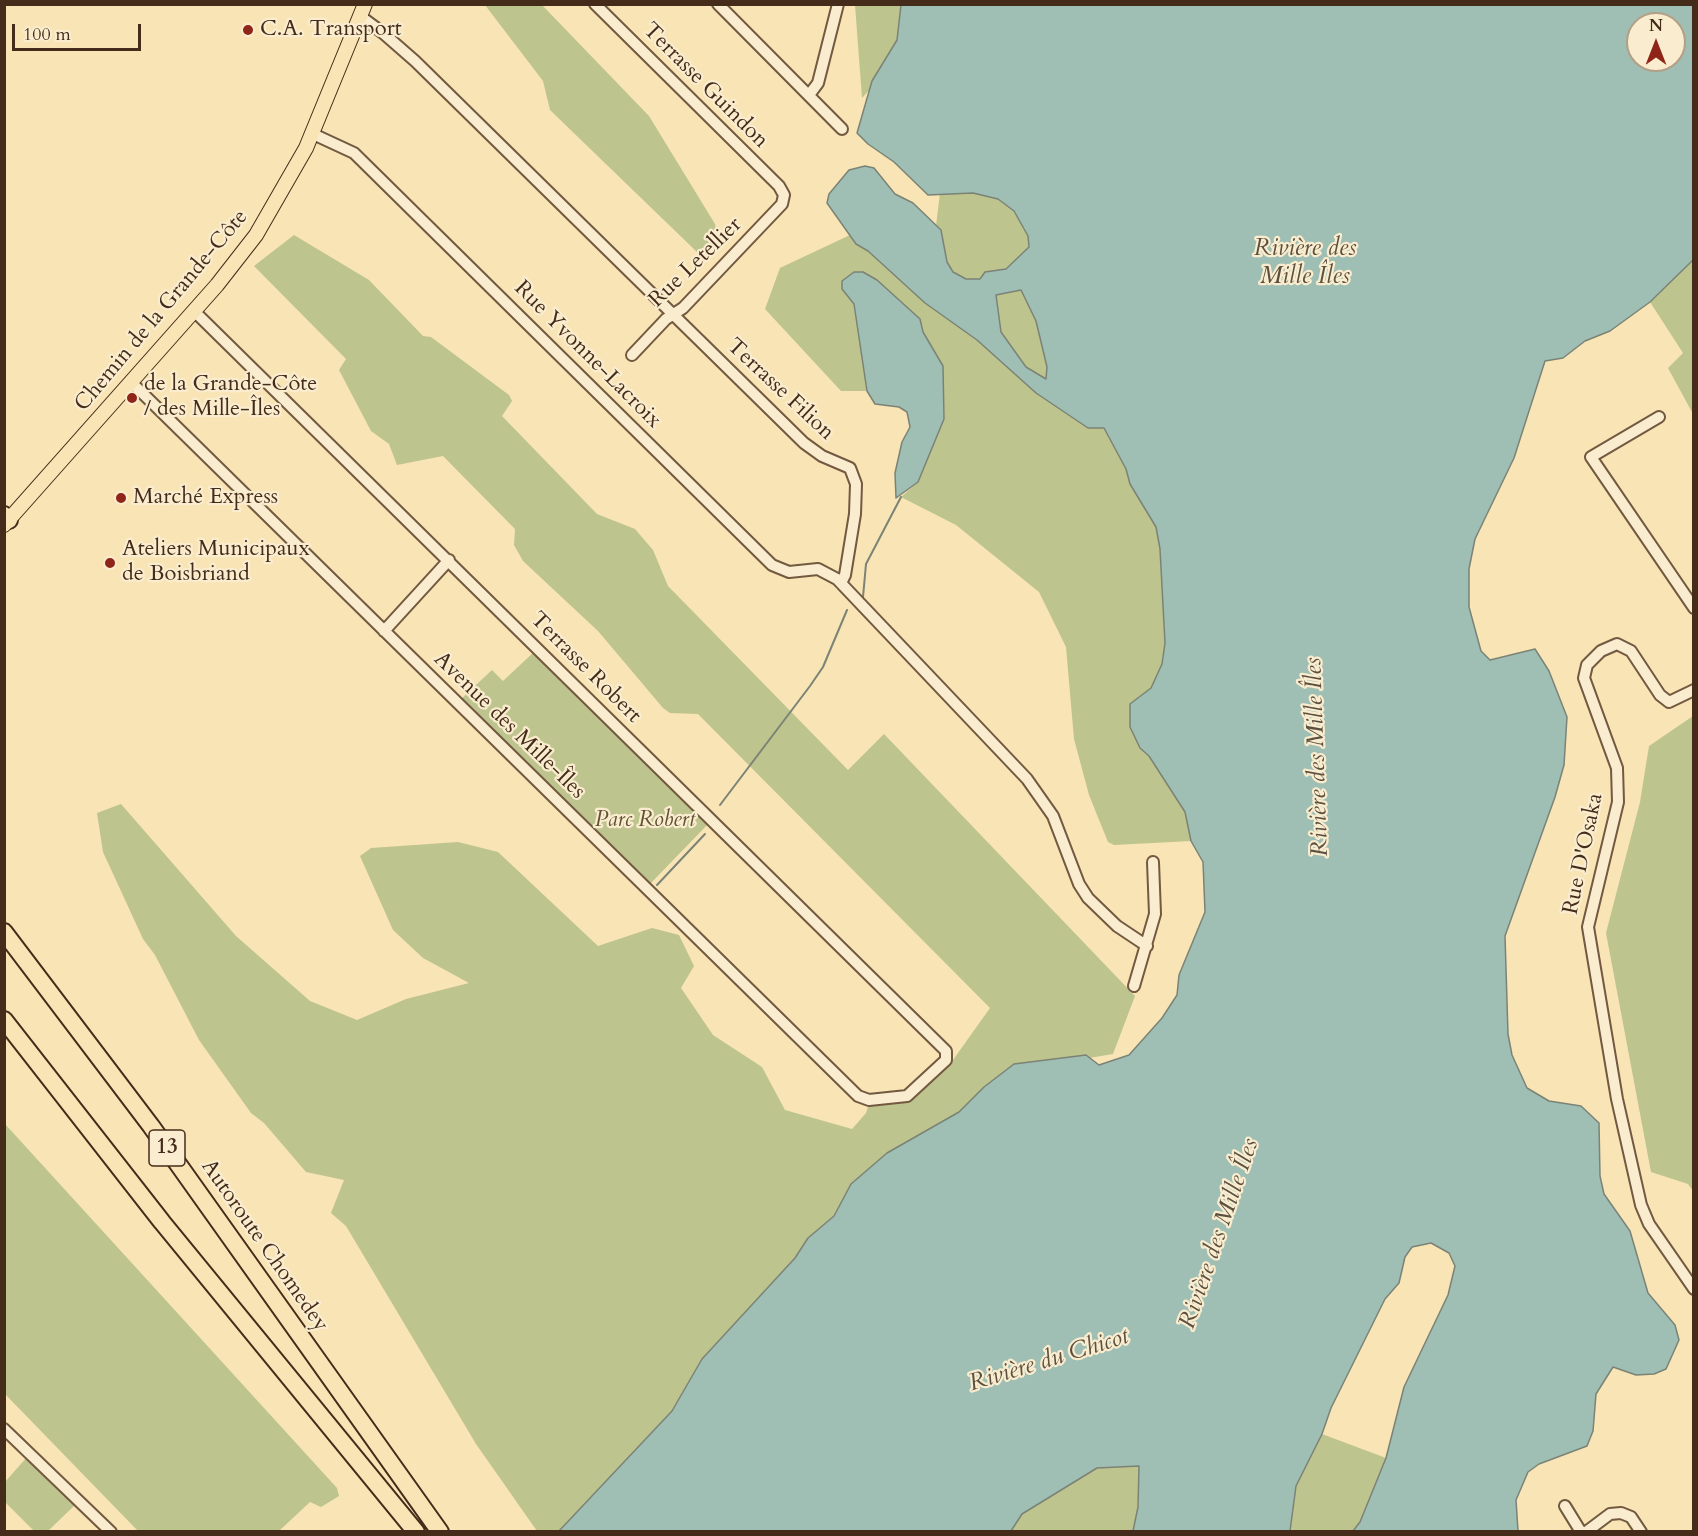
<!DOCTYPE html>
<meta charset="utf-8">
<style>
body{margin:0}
#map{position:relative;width:1698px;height:1536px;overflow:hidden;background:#f8e4b5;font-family:Cardo,serif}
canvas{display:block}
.frame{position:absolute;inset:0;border:6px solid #452b19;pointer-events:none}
.north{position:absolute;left:1626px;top:12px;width:60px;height:60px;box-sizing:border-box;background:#faedcf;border:2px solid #b29f86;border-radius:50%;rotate:0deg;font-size:16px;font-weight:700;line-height:24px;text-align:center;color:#452b19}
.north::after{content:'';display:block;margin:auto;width:21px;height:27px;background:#8f2418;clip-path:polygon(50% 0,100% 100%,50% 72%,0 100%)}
.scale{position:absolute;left:12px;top:24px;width:129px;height:27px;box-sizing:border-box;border:3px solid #452b19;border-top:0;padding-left:8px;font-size:18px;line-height:21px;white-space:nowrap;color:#452b19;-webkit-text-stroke:4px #faedcf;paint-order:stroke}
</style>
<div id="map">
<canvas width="1698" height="1536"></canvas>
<div class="frame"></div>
<div class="north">N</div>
<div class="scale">100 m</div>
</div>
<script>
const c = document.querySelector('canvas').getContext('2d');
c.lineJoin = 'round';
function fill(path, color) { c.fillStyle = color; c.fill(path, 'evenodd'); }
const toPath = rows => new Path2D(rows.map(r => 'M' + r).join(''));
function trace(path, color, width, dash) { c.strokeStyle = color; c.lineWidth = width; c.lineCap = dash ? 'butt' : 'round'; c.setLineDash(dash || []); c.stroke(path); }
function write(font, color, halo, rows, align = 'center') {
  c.font = font + ' Cardo,serif'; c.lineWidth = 4.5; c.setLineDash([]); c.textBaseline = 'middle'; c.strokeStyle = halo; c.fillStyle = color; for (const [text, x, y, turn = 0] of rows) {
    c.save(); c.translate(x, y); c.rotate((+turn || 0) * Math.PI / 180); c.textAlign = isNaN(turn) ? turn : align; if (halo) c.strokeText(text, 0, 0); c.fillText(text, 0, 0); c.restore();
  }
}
const green = toPath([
 [485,5,542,5,649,116,715,224,718,238,706,252,698,253,550,110,543,81],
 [855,5,927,5,903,53,862,98],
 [940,193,973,193,998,199,1014,211,1028,236,1029,247,1006,269,985,272,980,279,966,279,953,272,947,262,941,231,936,226],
 [294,235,369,280,423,336,431,337,509,395,512,401,502,416,597,514,635,529,653,550,668,586,848,770,884,734,1135,996,1113,1054,1047,1065,984,1087,959,1112,887,1153,851,1184,834,1216,808,1238,795,1258,702,1359,672,1411,559,1531,537,1531,476,1444,346,1226,331,1213,344,1180,306,1172,264,1123,251,1113,199,1040,155,955,143,939,103,852,97,813,121,804,236,936,310,1001,357,1020,406,999,469,983,423,958,393,930,360,856,371,848,458,842,498,852,598,946,652,928,679,935,694,966,681,988,713,1035,762,1067,785,1110,852,1129,866,1113,869,1104,913,1097,917,1094,953,1060,990,1008,698,714,670,713,663,708,598,631,523,561,514,545,515,529,443,456,397,465,389,444,371,431,339,370,346,359,254,266],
 [850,235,856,244,868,251,925,303,1104,428,1126,469,1130,484,1156,527,1160,549,1165,643,1162,664,1151,688,1130,704,1140,748,1149,756,1185,812,1191,841,1114,845,1108,842,1089,795,1074,739,1066,647,1039,592,956,525,901,497,918,482,943,366,923,332,920,319,842,289,854,304,867,391,841,391,765,309,780,268],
 [1693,260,1693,414,1668,368,1683,353,1650,302],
 [1021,290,1036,321,1047,367,1046,380,1026,367,1001,332,996,295],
 [535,651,710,822,649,885,460,700,492,670,503,681],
 [1693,716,1693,1191,1688,1184,1651,1172,1606,933,1640,802,1649,746],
 [5,1124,337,1488,339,1496,321,1507,310,1502,279,1531,138,1531,5,1394],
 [1322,1434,1386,1458,1360,1522,1353,1531,1290,1532,1296,1486],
 [27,1457,75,1505,48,1531,35,1532,5,1502,5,1482],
 [1140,1466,1138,1507,1133,1531,1011,1532,1022,1514,1097,1468]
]);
const water = toPath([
 [901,5,1693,5,1693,260,1650,302,1610,331,1585,341,1563,358,1545,361,1514,458,1475,539,1469,569,1469,607,1481,651,1490,660,1535,649,1549,671,1567,717,1564,765,1555,797,1505,936,1508,1034,1512,1055,1527,1088,1549,1101,1581,1106,1599,1123,1600,1176,1604,1194,1630,1231,1648,1293,1675,1325,1679,1340,1666,1369,1654,1374,1636,1375,1613,1367,1596,1394,1593,1431,1587,1446,1539,1464,1528,1472,1516,1500,1518,1531,1353,1531,1360,1522,1386,1458,1404,1387,1448,1295,1455,1266,1449,1253,1431,1243,1412,1247,1405,1257,1399,1283,1385,1299,1331,1408,1322,1434,1296,1486,1290,1531,1133,1531,1138,1507,1139,1466,1097,1468,1022,1514,1011,1531,559,1531,672,1411,702,1359,795,1258,808,1238,834,1216,851,1184,887,1153,959,1112,984,1087,1014,1064,1086,1055,1099,1065,1129,1055,1162,1018,1177,995,1179,975,1205,912,1203,862,1191,841,1185,812,1149,756,1140,748,1130,727,1130,704,1151,688,1162,664,1165,643,1160,549,1156,527,1130,484,1126,469,1104,428,1088,428,1036,393,977,340,925,303,868,251,856,244,827,203,829,194,849,170,865,166,874,168,895,194,913,203,941,230,947,262,953,272,966,279,980,279,985,272,1006,269,1029,247,1028,236,1014,211,998,199,973,193,928,195,894,162,868,144,857,133,872,81,897,40,901,5],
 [1638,24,1674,24,1674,60,1638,60,1638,24],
 [1021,290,1036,321,1047,367,1046,379,1026,367,1001,332,996,295,1021,290],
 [854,272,863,272,877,280,920,319,923,332,943,366,944,419,918,482,896,498,895,473,902,442,910,427,907,412,899,407,875,404,867,391,854,304,842,289,842,281,854,272]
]);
const stream = toPath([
 [863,597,866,564,901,497],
 [720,805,810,686,823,667,847,610],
 [657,885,705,834]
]);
const minor = toPath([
 [595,4,779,186,784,195,782,204,683,308,666,319,632,355],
 [718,4,842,129],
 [360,16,383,33,415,61,804,443,822,456,850,468,856,484,855,514,845,575,841,583],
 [809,95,818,83,838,4],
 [313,134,354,153,772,565,789,572,818,569,837,579,1027,779,1053,816,1079,884,1088,898,1117,926,1147,946],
 [132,383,858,1096,869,1100,907,1096,946,1060,946,1051,194,311],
 [1659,417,1591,457,1694,608],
 [384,631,449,560],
 [1694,690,1669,702,1660,695,1631,651,1617,644,1601,651,1587,665,1584,678,1617,768,1618,802,1588,927,1617,1099,1641,1205,1649,1224,1694,1289],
 [1134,986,1155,914,1153,862],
 [4,1429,111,1532],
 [1565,1506,1581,1532],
 [1586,1532,1610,1514,1621,1513,1631,1517,1641,1532]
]);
const major = toPath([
 [4,525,217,285,256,235,306,148,365,4]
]);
const highway = toPath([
 [4,515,9,520],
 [4,932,151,1126,440,1532],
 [4,1020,162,1222,416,1532]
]);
const markers = [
 [248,30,6,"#8f2418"],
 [132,398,6,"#8f2418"],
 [121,498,6,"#8f2418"],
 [110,563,6,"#8f2418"]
];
const shields = [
 [167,1148,36]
];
const shieldNames = [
 ["13",167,1148]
];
const poiNames = [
 ["C.A. Transport",260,30],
 ["de la Grande-Côte",144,385],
 ["/ des Mille-Îles",144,410],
 ["Marché Express",133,498],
 ["Ateliers Municipaux",122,550],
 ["de Boisbriand",122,575]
];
const streetNames = [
 ["Terrasse Guindon",705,86,45],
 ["Rue Letellier",696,263,-44],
 ["Chemin de la Grande-Côte",162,311,-50],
 ["Rue Yvonne-Lacroix",587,355,45],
 ["Terrasse Filion",780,390,43],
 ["Terrasse Robert",585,668,45],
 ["Avenue des Mille-Îles",509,726,44],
 ["Rue D'Osaka",1584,854,-78],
 ["Autoroute Chomedey",264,1246,55]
];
const parkNames = [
 ["Parc Robert",645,821]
];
const waterNames = [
 ["Rivière des",1305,249],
 ["Mille Îles",1305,277],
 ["Rivière des Mille Îles",1318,757,-92],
 ["Rivière des Mille Îles",1220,1234,-71],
 ["Rivière du Chicot",1049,1361,-17]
];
fill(green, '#bec48d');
fill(water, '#9fbeb4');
trace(water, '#7b8376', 1.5);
trace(stream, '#7b8376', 2);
trace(minor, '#725940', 14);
trace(major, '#452b19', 16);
trace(highway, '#452b19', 20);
trace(minor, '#faedcf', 10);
trace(major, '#f8e4b5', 14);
trace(highway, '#f8e4b5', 16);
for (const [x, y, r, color] of markers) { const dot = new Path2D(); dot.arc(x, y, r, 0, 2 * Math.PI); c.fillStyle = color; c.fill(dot); trace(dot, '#faedcf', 2); }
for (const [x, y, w] of shields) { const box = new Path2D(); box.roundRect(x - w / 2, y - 18, w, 36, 4.5); c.fillStyle = '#faedcf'; c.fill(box); trace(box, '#452b19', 1.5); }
write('bold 21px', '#452b19', null, shieldNames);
write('22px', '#452b19', '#faedcf', poiNames, 'left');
write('22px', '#452b19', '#faedcf', streetNames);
write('italic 22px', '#635136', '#faedcf', parkNames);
write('italic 24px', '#5c5040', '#faedcf', waterNames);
</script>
